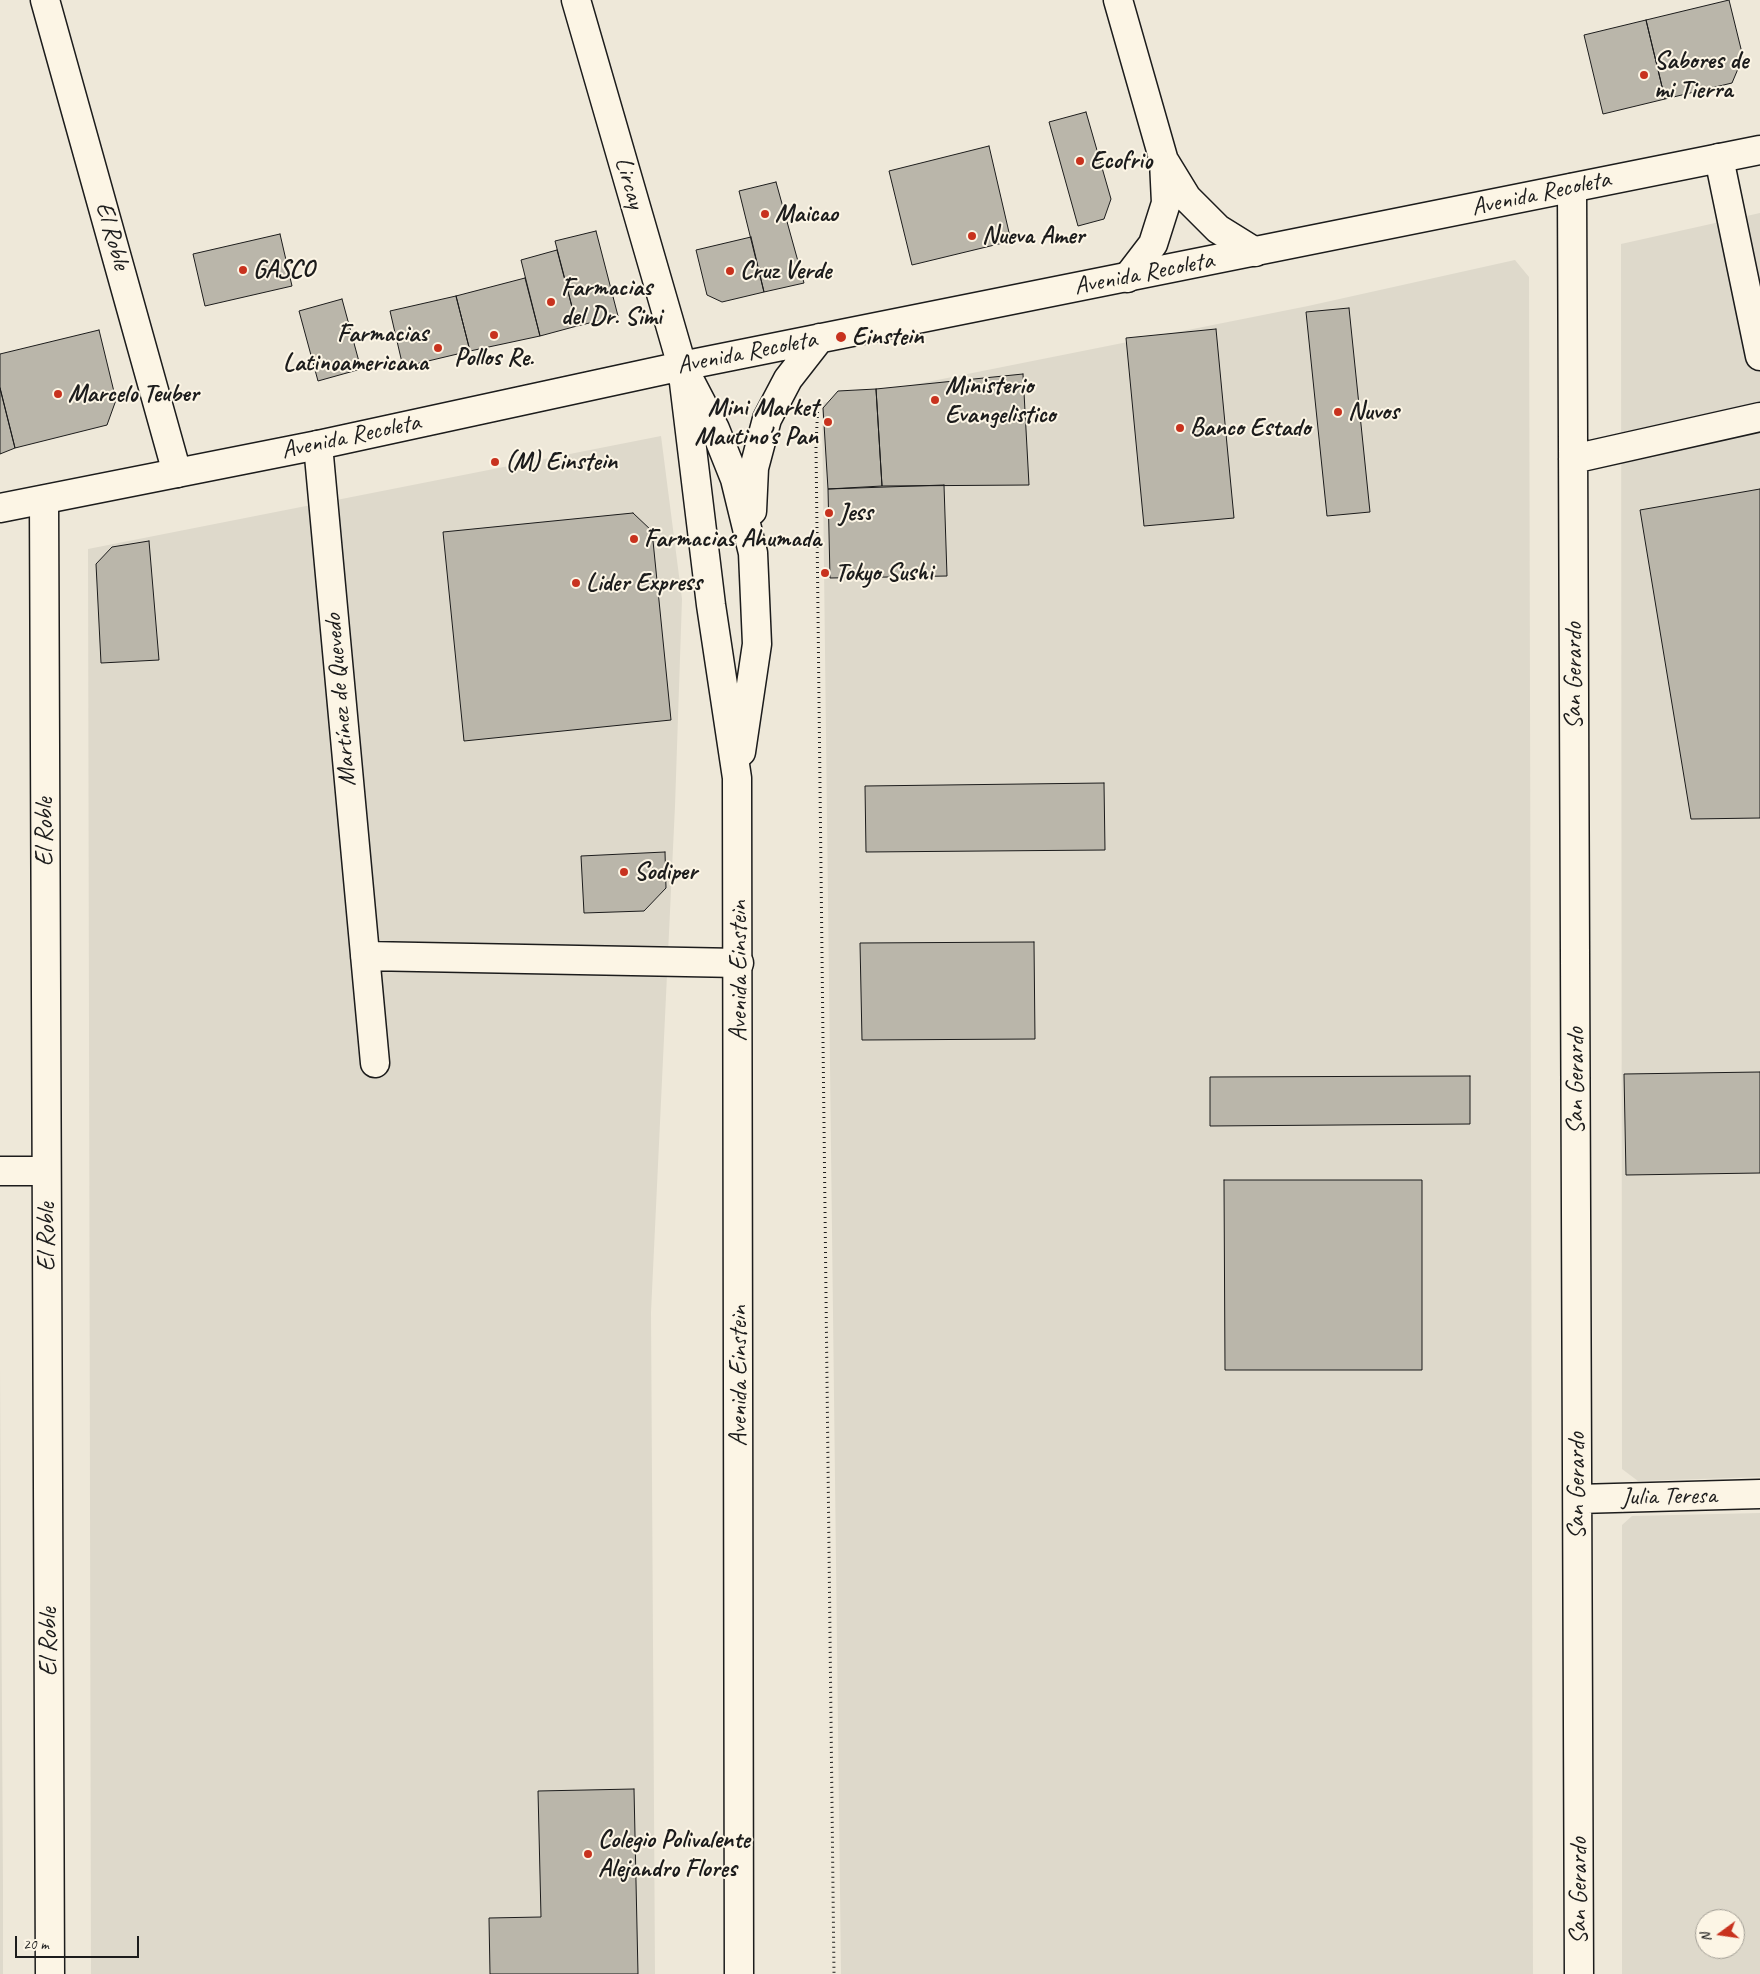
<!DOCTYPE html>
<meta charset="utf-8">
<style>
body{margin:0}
#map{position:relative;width:1760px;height:1974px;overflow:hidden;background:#eee8d9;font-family:Caveat,sans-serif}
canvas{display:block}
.north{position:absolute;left:1695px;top:1909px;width:50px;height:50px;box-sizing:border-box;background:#fcf5e5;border:1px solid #a29e95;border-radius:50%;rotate:256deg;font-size:14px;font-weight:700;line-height:20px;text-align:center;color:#1c1c1c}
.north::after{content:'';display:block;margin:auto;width:18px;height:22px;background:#c8321e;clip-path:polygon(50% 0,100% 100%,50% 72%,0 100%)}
.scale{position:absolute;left:15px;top:1936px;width:124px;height:22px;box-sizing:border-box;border:2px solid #1c1c1c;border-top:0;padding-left:6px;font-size:15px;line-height:18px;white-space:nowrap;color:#1c1c1c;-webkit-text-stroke:4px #fcf5e5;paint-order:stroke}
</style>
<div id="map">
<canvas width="1760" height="1974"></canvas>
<div class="north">N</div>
<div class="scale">20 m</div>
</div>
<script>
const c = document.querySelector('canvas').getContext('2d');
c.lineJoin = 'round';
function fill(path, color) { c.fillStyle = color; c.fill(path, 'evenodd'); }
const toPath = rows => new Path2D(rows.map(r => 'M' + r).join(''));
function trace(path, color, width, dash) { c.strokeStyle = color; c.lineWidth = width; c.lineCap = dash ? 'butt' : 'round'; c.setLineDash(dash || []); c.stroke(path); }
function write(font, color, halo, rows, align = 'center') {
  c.font = font + ' Caveat,sans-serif'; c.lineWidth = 4; c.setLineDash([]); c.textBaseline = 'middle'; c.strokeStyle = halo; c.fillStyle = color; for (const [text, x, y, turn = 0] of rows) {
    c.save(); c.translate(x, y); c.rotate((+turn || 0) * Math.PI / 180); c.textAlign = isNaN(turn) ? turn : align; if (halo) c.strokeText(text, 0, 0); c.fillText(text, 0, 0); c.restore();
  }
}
const built = toPath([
 [1760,213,1760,1477,1638,1481,1622,1469,1621,244],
 [1515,260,1529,277,1533,1974,841,1974,822,403,1308,306],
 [661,436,682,599,675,806,651,1312,655,1974,91,1974,88,549],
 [0,1367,3,1889,3,1974,0,1974],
 [1760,1513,1760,1974,1622,1974,1622,1525,1632,1516],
 [1705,1919,1735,1919,1735,1949,1705,1949]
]);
const building = toPath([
 [1729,0,1743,57,1732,83,1665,99,1646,20,1729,0],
 [1646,20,1665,99,1603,114,1584,35,1646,20],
 [1086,112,1111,199,1104,219,1078,226,1049,122,1086,112],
 [989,146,1011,241,912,265,889,171,989,146],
 [776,182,804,283,764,292,739,191,776,182],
 [596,231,618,316,577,326,555,241,596,231],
 [280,234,292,286,205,306,193,254,280,234],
 [751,237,764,292,722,302,707,295,696,250,751,237],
 [557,250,577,326,540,336,521,260,557,250],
 [525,278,540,336,470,351,456,296,525,278],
 [456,296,470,351,403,367,390,311,456,296],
 [342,299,361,369,318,381,299,311,342,299],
 [1349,308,1370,512,1327,516,1306,312,1349,308],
 [1216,329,1234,518,1144,526,1126,338,1216,329],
 [99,330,116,400,107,425,15,448,0,388,0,354,99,330],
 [1023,374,1029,485,882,486,876,389,1023,374],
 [0,388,15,448,0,454,0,388],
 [876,389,882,486,828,489,823,408,838,391,876,389],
 [944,485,947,576,830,578,828,489,944,485],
 [1760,489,1760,818,1691,819,1640,510,1760,489],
 [633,513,652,531,671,720,464,741,443,532,633,513],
 [149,541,159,660,101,663,96,564,112,547,149,541],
 [1104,783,1105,850,866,852,865,786,1104,783],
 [665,852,666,888,644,911,584,913,581,856,665,852],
 [1034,942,1035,1039,862,1040,860,943,1034,942],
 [1760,1072,1760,1173,1626,1175,1624,1074,1760,1072],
 [1470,1076,1470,1124,1210,1126,1210,1077,1470,1076],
 [1224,1180,1422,1180,1422,1370,1225,1370,1224,1180],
 [634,1789,638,1974,490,1974,489,1918,541,1917,538,1791,634,1789]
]);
const path = toPath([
 [818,402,816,445,834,1974]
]);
const minor = toPath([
 [45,0,177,473],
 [1118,0,1164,161,1166,203,1153,244,1127,278],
 [1719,158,1760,356],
 [1165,162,1187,198,1218,229,1255,252],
 [1572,188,1579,1974],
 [318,445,375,1063],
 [1573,459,1760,417],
 [44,500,50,1974],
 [365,956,739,963],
 [0,1171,46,1171],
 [1578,1499,1760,1494]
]);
const major = toPath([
 [576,0,682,366,711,605,737,778,739,1974],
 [691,383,715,429,735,479,753,553,757,644,741,752],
 [0,508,318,445,682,366,1760,150],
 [752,511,754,468,767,419,788,379,820,338]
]);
const markers = [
 [1644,75,5,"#c8321e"],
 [1080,161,5,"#c8321e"],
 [765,214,5,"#c8321e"],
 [972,236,5,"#c8321e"],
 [243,270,5,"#c8321e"],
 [730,271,5,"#c8321e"],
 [551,302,5,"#c8321e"],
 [494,335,5,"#c8321e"],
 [841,337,6,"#c8321e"],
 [438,348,5,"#c8321e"],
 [58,394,5,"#c8321e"],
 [935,400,5,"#c8321e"],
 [1338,412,5,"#c8321e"],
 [828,422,5,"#c8321e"],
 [1180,428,5,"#c8321e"],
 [495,462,5,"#c8321e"],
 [829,513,5,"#c8321e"],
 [634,539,5,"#c8321e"],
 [825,573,5,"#c8321e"],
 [576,583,5,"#c8321e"],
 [624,872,5,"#c8321e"],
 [588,1854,5,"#c8321e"]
];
const poiNames = [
 ["Sabores de",1654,61],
 ["mi Tierra",1654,90],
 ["Ecofrio",1090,161],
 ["Maicao",775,214],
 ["Nueva Amer",982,236],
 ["GASCO",253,270],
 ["Cruz Verde",740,271],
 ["Farmacias",561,288],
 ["del Dr. Simi",561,317],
 ["Farmacias",428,334,"right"],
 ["Latinoamericana",428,363,"right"],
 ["Einstein",852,337],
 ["Pollos Re.",494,358,"center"],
 ["Ministerio",945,386],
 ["Evangelistico",945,415],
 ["Marcelo Teuber",68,394],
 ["Mini Market",818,408,"right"],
 ["Mautino's Pan",818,437,"right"],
 ["Nuvos",1348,412],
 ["Banco Estado",1190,428],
 ["(M) Einstein",505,462],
 ["Jess",839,513],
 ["Farmacias Ahumada",644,539],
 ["Tokyo Sushi",835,573],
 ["Lider Express",586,583],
 ["Sodiper",634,872],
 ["Colegio Polivalente",598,1840],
 ["Alejandro Flores",598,1869]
];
const streetNames = [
 ["Lircay",629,183,74],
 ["Avenida Recoleta",1541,194,-12],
 ["El Roble",112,236,74],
 ["Avenida Recoleta",1144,274,-11],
 ["Avenida Recoleta",747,353,-11],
 ["Avenida Recoleta",351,437,-12],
 ["San Gerardo",1574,676,-90],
 ["Martínez de Quevedo",341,700,-95],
 ["El Roble",45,832,-90],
 ["Avenida Einstein",739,971,-90],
 ["San Gerardo",1576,1081,-90],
 ["El Roble",47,1237,-90],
 ["Avenida Einstein",739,1376,-90],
 ["San Gerardo",1577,1486,-90],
 ["Julia Teresa",1669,1497,-1],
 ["El Roble",49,1642,-90],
 ["San Gerardo",1579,1891,-90]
];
fill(built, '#ded9cb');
fill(building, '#bab6aa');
trace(building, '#1c1c1c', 1);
trace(minor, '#1c1c1c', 31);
trace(major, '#1c1c1c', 31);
trace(path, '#1c1c1c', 3, [1, 4]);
trace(minor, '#fcf5e5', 28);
trace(major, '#fcf5e5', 28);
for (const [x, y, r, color] of markers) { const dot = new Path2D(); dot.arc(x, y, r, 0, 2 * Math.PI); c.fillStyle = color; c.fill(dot); trace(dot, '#fcf5e5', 2); }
write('bold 25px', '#1c1c1c', '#fcf5e5', poiNames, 'left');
write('25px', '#1c1c1c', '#fcf5e5', streetNames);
</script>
